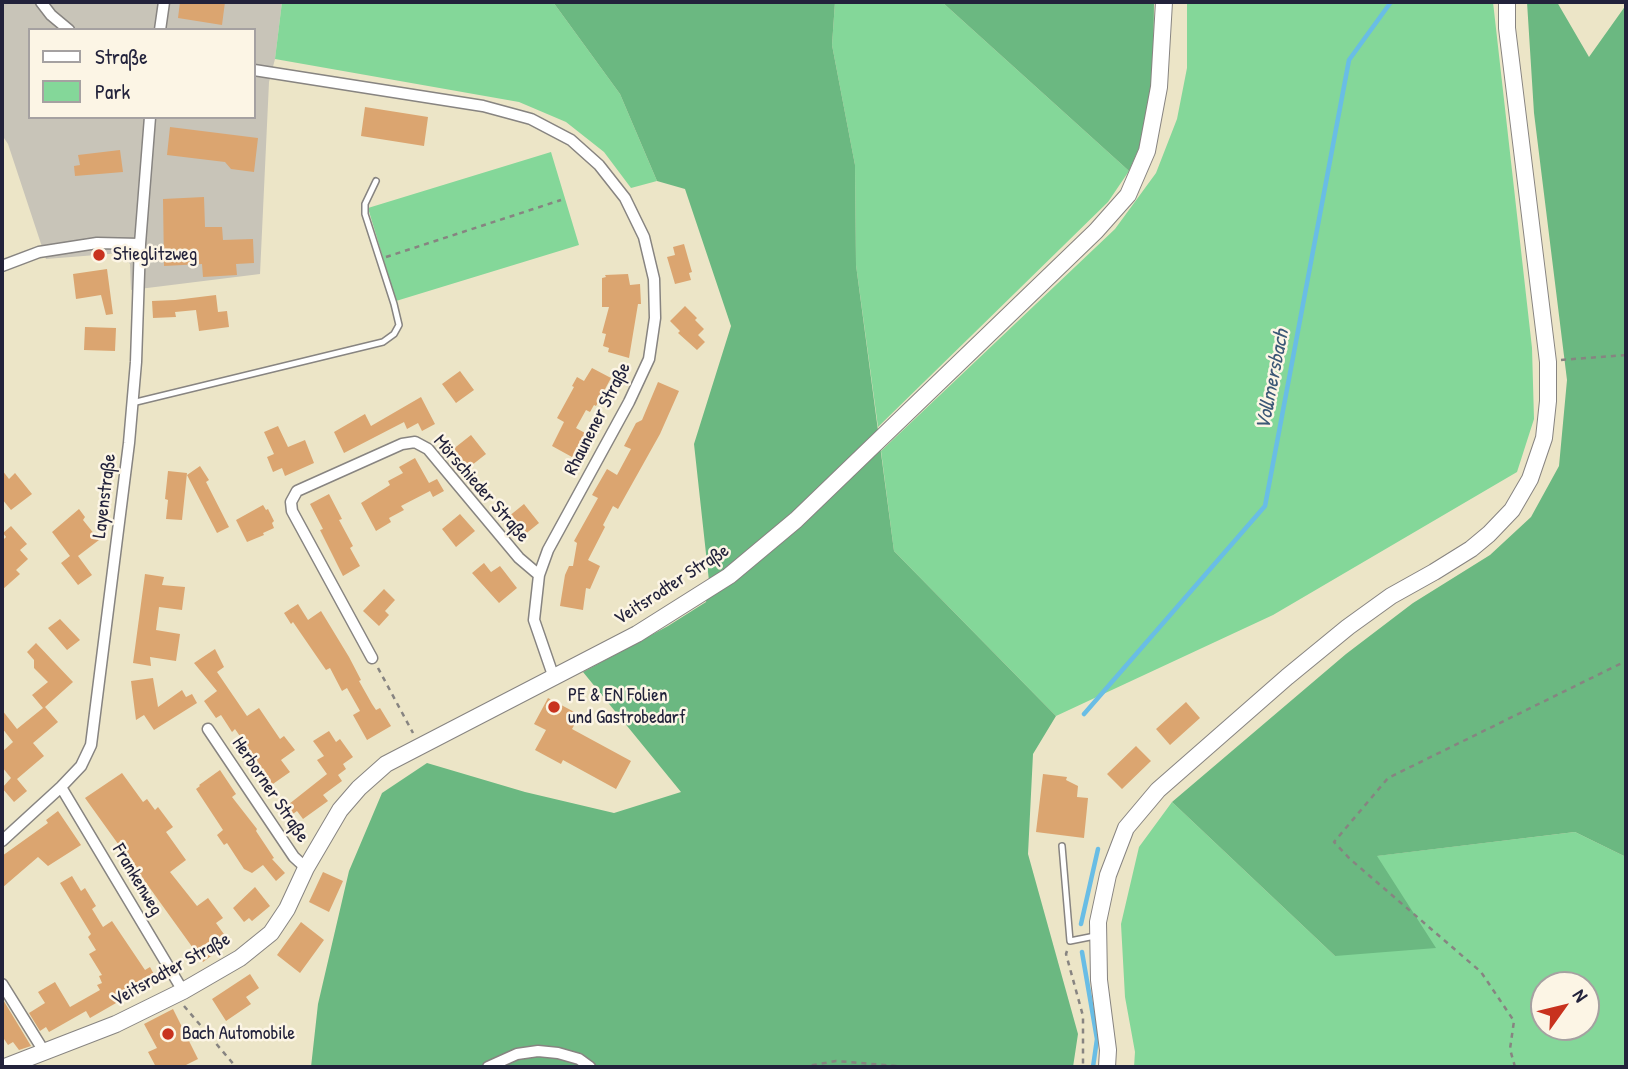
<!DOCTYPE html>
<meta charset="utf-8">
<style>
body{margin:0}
#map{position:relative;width:1628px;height:1069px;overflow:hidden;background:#ece5c7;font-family:"Patrick Hand",sans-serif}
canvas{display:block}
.frame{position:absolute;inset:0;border:4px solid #22223b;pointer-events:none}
.legend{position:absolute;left:28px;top:28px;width:228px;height:91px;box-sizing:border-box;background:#fcf5e5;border:2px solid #a5a1a1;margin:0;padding:9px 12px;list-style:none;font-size:21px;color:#22223b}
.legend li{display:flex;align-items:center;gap:14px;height:35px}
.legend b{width:35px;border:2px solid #a5a1a1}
.north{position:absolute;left:1530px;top:971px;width:70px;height:70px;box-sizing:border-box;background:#fcf5e5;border:2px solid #a5a1a1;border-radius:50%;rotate:56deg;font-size:19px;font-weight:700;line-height:28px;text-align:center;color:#22223b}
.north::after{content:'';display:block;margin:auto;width:24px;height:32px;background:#c8321e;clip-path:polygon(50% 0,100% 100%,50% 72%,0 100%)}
</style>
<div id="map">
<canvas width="1628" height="1069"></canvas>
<div class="frame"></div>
<ul class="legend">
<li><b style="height:9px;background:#fff"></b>Straße</li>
<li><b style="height:19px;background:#84d799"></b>Park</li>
</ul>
<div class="north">N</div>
</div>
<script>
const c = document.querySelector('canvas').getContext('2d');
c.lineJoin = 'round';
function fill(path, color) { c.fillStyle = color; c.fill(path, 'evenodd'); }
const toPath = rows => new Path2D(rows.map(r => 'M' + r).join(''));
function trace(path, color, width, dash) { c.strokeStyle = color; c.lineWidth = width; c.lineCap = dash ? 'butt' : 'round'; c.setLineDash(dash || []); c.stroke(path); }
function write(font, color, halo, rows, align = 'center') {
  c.font = font + ' "Patrick Hand",sans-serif'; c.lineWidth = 5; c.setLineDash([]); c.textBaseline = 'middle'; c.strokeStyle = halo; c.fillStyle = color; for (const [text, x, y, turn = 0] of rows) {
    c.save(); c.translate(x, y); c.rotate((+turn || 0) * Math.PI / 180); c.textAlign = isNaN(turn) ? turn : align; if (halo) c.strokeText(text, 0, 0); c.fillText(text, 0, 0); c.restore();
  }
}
const industrial = toPath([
 [2,2,282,2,275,59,269,82,260,274,131,290,130,264,121,253,46,259,8,144,2,135],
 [30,30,254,30,254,117,30,117]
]);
const green = toPath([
 [282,2,553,2,620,94,657,181,631,188,604,152,566,122,519,102,275,59],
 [835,2,942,2,1129,171,1108,202,878,427,856,265,855,165,832,45],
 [1187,2,1493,2,1532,348,1534,419,1517,472,1273,615,1056,716,894,551,881,451,1115,229,1156,173,1177,119,1187,68],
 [551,152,579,245,396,301,368,208],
 [1172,802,1335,956,1376,856,1575,832,1626,857,1626,1067,1134,1067,1135,1052,1125,997,1121,924,1139,847],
 [1544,985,1586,985,1586,1027,1544,1027]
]);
const forest = toPath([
 [553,2,835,2,832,45,855,165,856,265,894,551,1056,716,1033,754,1028,854,1078,1034,1073,1067,311,1067,318,1004,349,871,382,793,427,763,525,792,614,813,681,792,583,672,668,626,706,602,709,581,694,444,731,326,685,189,657,181,620,94],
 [942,2,1154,2,1153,86,1139,148,1129,171],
 [1527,2,1557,2,1589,57,1626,5,1626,857,1575,832,1377,856,1436,948,1335,956,1172,802,1346,654,1413,603,1490,555,1531,517,1559,466,1567,380,1534,113]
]);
const stream = toPath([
 [1084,714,1265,506,1349,60,1391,2],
 [1081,924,1098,849],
 [1082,952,1097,1039,1093,1067]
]);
const building = toPath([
 [180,2,225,2,222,25,178,18],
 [365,107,428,117,424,146,361,136],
 [170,127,258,138,254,172,231,169,225,162,167,155],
 [120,150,123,172,75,176,74,166,80,165,78,155],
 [204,197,205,227,222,227,223,240,253,239,254,263,236,264,237,275,203,277,202,264,164,266,163,199],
 [684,244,692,272,689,273,691,280,675,284,667,257,675,255,673,247],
 [107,269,113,314,106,315,101,295,76,299,73,274],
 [628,274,630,285,640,284,641,304,638,304,629,358,608,352,609,348,603,346,606,334,602,333,609,307,602,307,602,278,606,277,605,275],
 [216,295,218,312,227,311,229,327,199,331,196,310,175,312,176,317,153,318,152,301,175,300],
 [685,306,697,318,695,320,704,329,698,335,705,342,697,350,678,333,680,331,670,321],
 [85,327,116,328,115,351,84,350],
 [592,368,611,378,596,406,594,405,590,412,586,410,576,428,585,433,572,457,552,446,564,422,557,418,574,387,572,386,577,377,584,381],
 [460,371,474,390,456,403,442,384],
 [658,382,679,391,660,434,618,509,613,506,603,525,605,527,588,560,600,566,590,589,586,588,583,610,560,606,565,575,569,566,573,566,577,543,574,541,598,498,592,495,607,469,617,475,631,449,624,446,636,423,642,420],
 [421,397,435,424,422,431,418,423,407,429,404,422,344,453,334,432,365,414,371,426],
 [278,426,288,447,305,440,314,463,285,476,282,468,273,472,267,457,274,454,264,432],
 [471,435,486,454,467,469,452,450],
 [415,458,429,483,437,479,444,491,433,497,430,491,401,506,404,510,389,518,391,522,376,531,361,503,390,485,388,481,403,473,399,467],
 [200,466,209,480,206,482,229,527,217,533,187,475],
 [2,470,9,479,15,473,32,494,11,510,2,499],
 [168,471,187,473,182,520,166,519,168,500,165,499],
 [329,494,342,519,339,520,353,546,350,548,360,566,343,576,320,530,323,529,310,504],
 [524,504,539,523,523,536,508,517],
 [263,505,266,510,268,509,274,521,272,523,274,528,263,533,264,535,247,542,236,520],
 [79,509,85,517,83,520,99,540,78,556,92,575,78,585,61,563,70,556,52,532],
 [460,514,475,531,456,547,442,529],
 [11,526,27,544,20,550,28,559,16,570,20,574,2,590,2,541,6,537,3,533],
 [484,563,491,572,500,566,517,588,499,603,472,573],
 [145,574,164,577,162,585,185,587,182,610,159,607,156,630,180,634,176,661,150,657,151,666,133,663],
 [384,589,395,600,385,611,389,615,379,626,363,611],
 [298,604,308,620,321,611,349,657,361,680,359,681,372,704,376,710,380,708,391,726,367,740,353,715,360,711,347,688,342,691,330,668,326,670,293,622,291,624,284,613],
 [60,619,80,640,67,650,48,628],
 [36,643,73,682,45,707,58,722,33,743,44,756,17,779,27,791,14,802,2,788,11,778,2,767,2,752,13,742,2,728,2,710,17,729,43,708,32,695,48,682,34,668,34,660,27,652],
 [215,649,224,667,217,672,247,716,259,708,280,739,284,736,295,750,281,760,290,772,270,786,257,768,260,765,235,729,232,732,221,715,216,718,204,701,217,691,194,663],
 [153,678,158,707,182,690,186,697,192,694,197,703,154,730,144,715,136,720,131,681],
 [548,698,580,715,572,729,631,761,616,789,563,760,561,764,535,750,546,730,534,724],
 [1186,702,1200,718,1170,745,1156,729],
 [329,731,336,742,340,739,353,757,343,764,346,769,338,775,342,781,323,795,328,801,303,819,297,811,290,816,284,808,327,774,317,760,324,756,313,741],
 [1136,746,1151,761,1122,789,1107,774],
 [220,770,236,794,232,797,257,829,256,831,274,858,272,859,285,873,276,881,263,865,252,873,244,869,227,843,224,845,217,835,223,830,196,789,200,786,199,785],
 [122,773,143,802,147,799,155,810,158,807,173,827,166,832,186,860,170,872,197,906,208,898,223,918,216,923,226,937,219,941,223,947,203,962,85,798],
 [1043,774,1067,777,1066,780,1078,786,1077,797,1088,798,1084,838,1036,832],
 [58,811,81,845,48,866,38,857,2,888,2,856,48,823,46,820],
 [323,872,343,881,329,912,309,902],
 [72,876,81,891,85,888,96,906,92,909,103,927,112,921,145,970,150,967,156,978,150,981,153,985,132,998,130,995,90,1018,86,1011,49,1032,46,1027,40,1031,29,1013,45,1003,38,992,55,982,70,1007,100,990,97,985,102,983,99,976,102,975,89,954,96,950,88,937,91,934,60,883],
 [255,887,270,906,252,921,249,918,244,922,233,908],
 [301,922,324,940,300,973,277,955],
 [250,974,259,988,246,997,251,1004,226,1021,212,999],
 [2,998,31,1046,19,1050,13,1042,8,1045,2,1036],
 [173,1009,198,1059,182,1067,156,1067,148,1052,157,1048,144,1024]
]);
const path = toPath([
 [386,257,561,200],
 [1561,360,1626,355],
 [378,668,413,733],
 [1067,951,1066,954,1083,1016,1083,1067],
 [184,1006,236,1067],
 [802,1067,836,1061,909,1067],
 [1515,1067,1510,1049,1514,1021,1481,972,1350,859,1334,842,1388,778,1626,661]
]);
const lane = toPath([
 [132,403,383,342,394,334,399,325,394,304,365,214,365,204,376,181],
 [1062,846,1070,941,1095,936]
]);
const street = toPath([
 [41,2,51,15,69,30],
 [160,30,164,2],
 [254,70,483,106,531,119,571,140,599,165,625,198,644,237,654,279,655,318,649,359,629,402,548,550,539,575,534,620,554,678],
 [2,266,39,252,97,243,140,244],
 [372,658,292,511,291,502,297,491,402,444,415,442,428,449,519,558,539,575],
 [208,729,294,857,306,868],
 [61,787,183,991],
 [2,841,61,787,81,766,91,745,129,443,136,362,140,244,150,117],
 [2,984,45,1053],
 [488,1067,517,1054,538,1051,558,1053,579,1059,590,1067]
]);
const secondary = toPath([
 [5,1067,116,1024,183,991,240,958,271,933,287,909,306,868,340,810,359,788,386,764,637,634,729,576,796,520,1096,231,1128,195,1147,151,1159,87,1164,2],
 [1107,1067,1108,1050,1099,980,1098,922,1108,875,1126,828,1158,790,1287,677,1348,627,1391,596,1434,572,1471,549,1489,534,1512,510,1530,479,1544,438,1548,401,1548,362,1507,28,1507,2]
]);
const markers = [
 [99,255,7,"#c8321e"],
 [554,707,7,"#c8321e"],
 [168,1034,7,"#c8321e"]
];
const poiNames = [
 ["Stieglitzweg",113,255],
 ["PE & EN Folien",568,696],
 ["und Gastrobedarf",568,718],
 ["Bach Automobile",182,1034]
];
const streetNames = [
 ["Rhaunener Straße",598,419,-63],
 ["Mörschieder Straße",481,489,49],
 ["Layenstraße",105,496,-83],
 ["Veitsrodter Straße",672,585,-33],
 ["Herborner Straße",270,790,56],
 ["Frankenweg",137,880,59],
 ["Veitsrodter Straße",171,970,-29]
];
const waterNames = [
 ["Vollmersbach",1273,380,-79]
];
fill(industrial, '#c8c4b8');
fill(green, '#84d799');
fill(forest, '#6bb881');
trace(stream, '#69bde5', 4.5);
fill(building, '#dba570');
trace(lane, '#878481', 8);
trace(street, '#878481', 13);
trace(secondary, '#878481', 18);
trace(path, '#878481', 2.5, [5, 5]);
trace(lane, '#fff', 5);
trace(street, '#fff', 10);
trace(secondary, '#fff', 16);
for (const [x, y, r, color] of markers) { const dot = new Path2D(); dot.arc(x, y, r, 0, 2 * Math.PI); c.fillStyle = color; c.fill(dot); trace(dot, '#fcf5e5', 2.5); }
write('19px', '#22223b', '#fcf5e5', poiNames, 'left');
write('19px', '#22223b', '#fcf5e5', streetNames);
write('italic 21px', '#3b5876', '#fcf5e5', waterNames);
</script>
